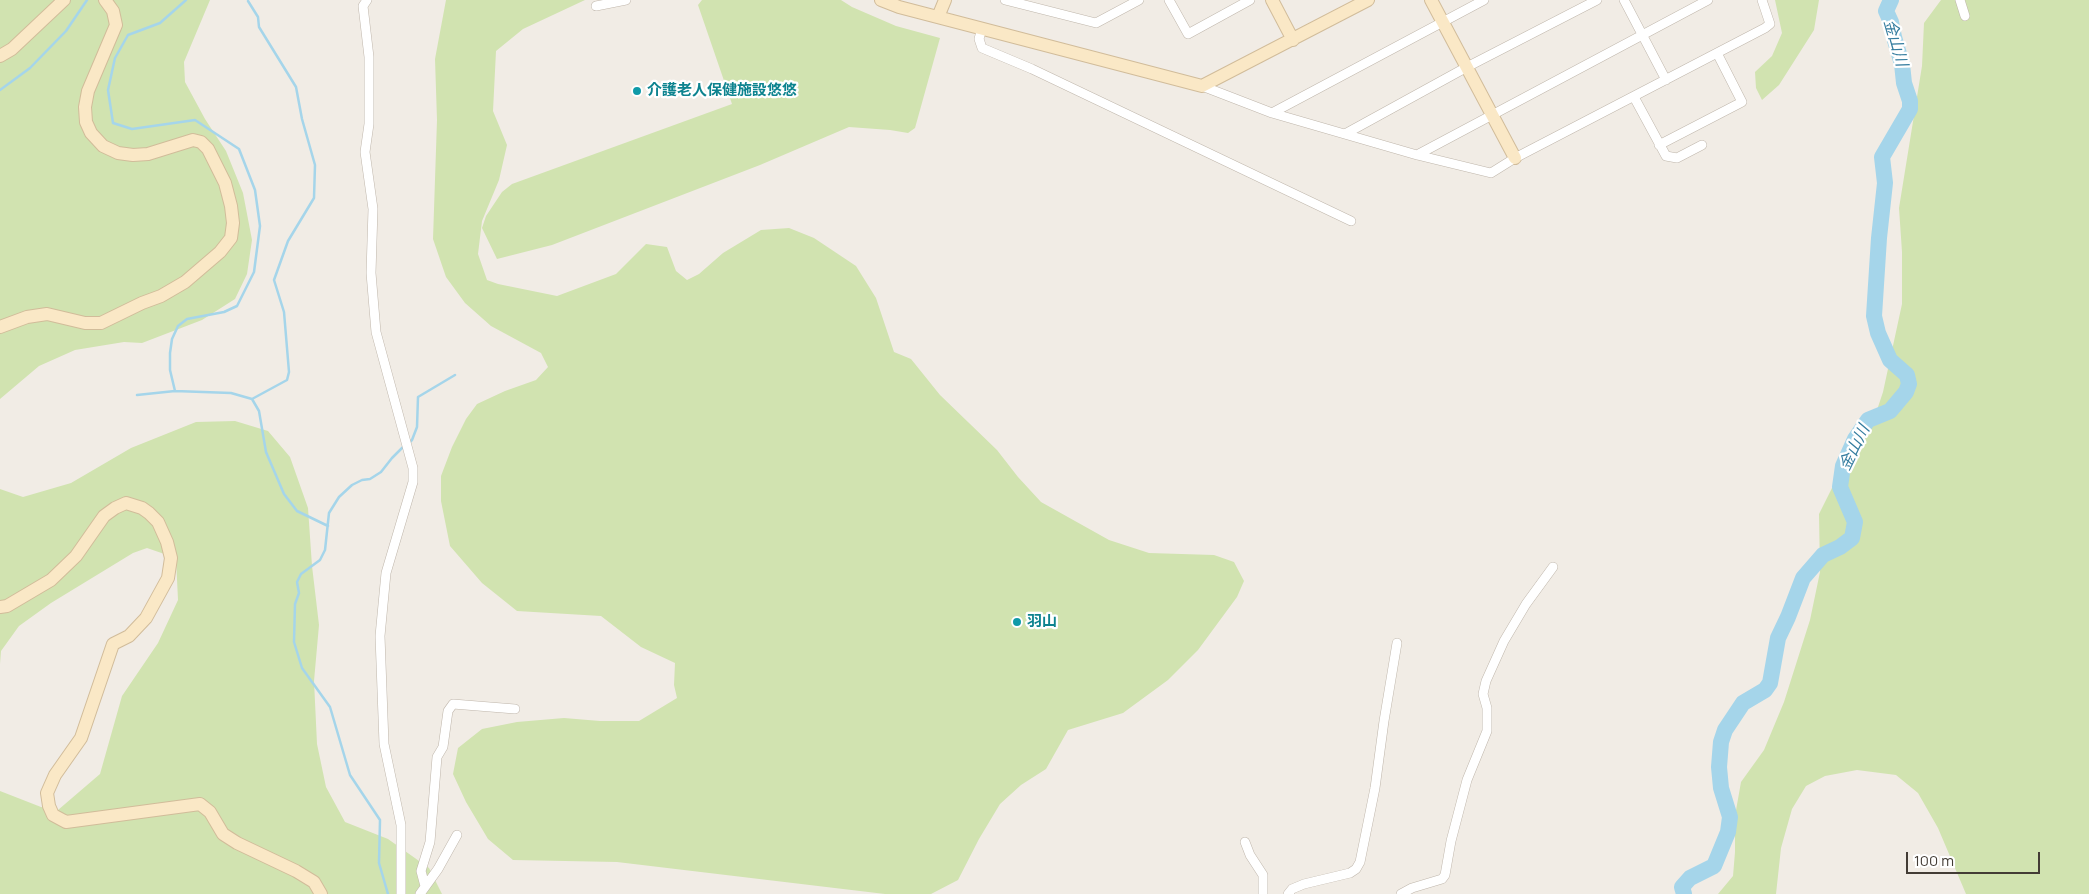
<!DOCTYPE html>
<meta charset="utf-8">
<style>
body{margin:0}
#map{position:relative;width:2089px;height:894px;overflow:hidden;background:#f1ece5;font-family:Manrope,sans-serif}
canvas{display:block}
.scale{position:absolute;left:1906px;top:852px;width:134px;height:22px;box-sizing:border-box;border:2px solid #433c35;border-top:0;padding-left:6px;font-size:15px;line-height:18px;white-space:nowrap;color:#433c35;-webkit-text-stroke:4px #fff;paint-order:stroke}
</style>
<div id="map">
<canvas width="2089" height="894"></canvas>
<div class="scale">100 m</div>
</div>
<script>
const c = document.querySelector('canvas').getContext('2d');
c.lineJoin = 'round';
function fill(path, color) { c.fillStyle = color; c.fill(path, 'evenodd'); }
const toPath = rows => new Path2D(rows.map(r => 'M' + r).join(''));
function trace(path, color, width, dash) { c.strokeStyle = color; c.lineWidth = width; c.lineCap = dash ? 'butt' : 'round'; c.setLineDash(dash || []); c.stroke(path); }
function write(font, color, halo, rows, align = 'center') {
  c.font = font + ' Manrope,"Noto Sans JP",sans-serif'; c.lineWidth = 4.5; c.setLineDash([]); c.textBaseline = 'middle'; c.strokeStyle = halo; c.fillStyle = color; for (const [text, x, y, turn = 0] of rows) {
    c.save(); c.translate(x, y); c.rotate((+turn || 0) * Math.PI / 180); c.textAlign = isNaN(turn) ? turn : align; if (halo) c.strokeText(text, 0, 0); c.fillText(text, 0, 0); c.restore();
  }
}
const green = toPath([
 [0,0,210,0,184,62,185,82,205,119,226,151,243,193,252,240,247,274,235,299,202,320,142,343,124,342,75,350,39,366,0,399],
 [446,0,585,0,523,29,496,51,493,111,507,145,499,180,482,221,478,254,487,280,498,284,557,296,616,274,646,244,667,247,676,271,687,280,699,274,723,253,761,230,789,228,814,238,856,266,876,298,894,352,911,359,940,395,997,450,1018,477,1041,502,1109,540,1149,553,1214,555,1234,562,1244,581,1237,597,1198,650,1168,680,1123,713,1068,730,1046,769,1021,785,1000,804,979,839,958,880,931,894,885,894,617,862,513,860,488,839,466,802,453,774,458,748,482,729,517,722,564,718,600,721,639,721,677,698,674,685,675,663,641,647,601,616,517,611,482,583,450,546,441,501,441,476,452,447,466,419,477,404,505,391,536,380,548,367,541,353,491,326,465,303,446,277,433,239,437,120,435,59],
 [702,0,841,0,852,7,896,26,940,38,915,128,908,133,890,130,849,127,760,165,552,245,497,259,482,228,486,216,502,192,512,184,732,104,698,5],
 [1775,0,1819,0,1814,30,1779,85,1762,100,1756,88,1755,72,1772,56,1782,33],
 [1941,0,2089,0,2089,894,1966,894,1938,828,1918,793,1896,775,1857,770,1825,776,1806,786,1792,809,1781,848,1776,894,1718,894,1733,876,1735,852,1735,816,1741,782,1764,750,1784,702,1810,620,1820,572,1819,514,1836,480,1876,413,1883,392,1902,304,1902,252,1899,208,1922,66,1924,23],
 [235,421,268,431,290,457,308,508,312,566,319,625,314,681,317,744,326,787,345,822,388,839,429,868,442,894,0,894,0,791,41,807,58,810,100,774,122,696,158,643,178,600,176,558,147,548,133,553,51,603,19,626,1,651,0,664,0,489,23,497,71,483,131,448,196,422]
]);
const stream = toPath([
 [248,1,258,17,259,27,296,87,302,119,315,165,314,198,288,241,274,280,284,312,289,372,287,380,252,399],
 [0,90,30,68,66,31,87,0],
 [175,391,170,370,170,353,172,339,178,326,187,319,224,312,237,306,254,272,260,226,255,190,239,149,195,120,132,129,113,123,108,90,115,58,128,35,160,23,186,0],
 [137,395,175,391,231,393,252,399,259,411,266,452,284,494,297,511,328,526],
 [409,443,412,440,417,427,418,397,455,375],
 [388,894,379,863,380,820,350,775,330,707,302,668,294,642,295,604,299,593,297,582,301,574,320,560,325,550,329,513,339,497,352,485,362,480,370,479,381,472,392,458,404,446]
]);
const river = toPath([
 [1684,894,1682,887,1690,878,1714,866,1728,832,1730,817,1721,788,1719,767,1721,742,1725,730,1743,703,1765,690,1770,683,1778,638,1788,617,1803,578,1823,555,1840,547,1852,538,1855,522,1840,487,1843,466,1855,439,1868,420,1890,411,1906,392,1909,384,1907,375,1890,360,1878,333,1874,316,1879,238,1885,183,1882,157,1910,109,1910,101,1904,83,1902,64,1894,37,1891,22,1886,11,1891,0]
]);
const street = toPath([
 [367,0,363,6,369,57,369,124,365,152,373,209,371,273,376,332,413,468,413,482,386,573,380,636,384,744,401,825,401,894],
 [1005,0,1096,23,1139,0],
 [1169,0,1188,34,1250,0],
 [1624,0,1666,80],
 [1960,0,1965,16],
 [596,6,626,0],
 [982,28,979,39,982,48,1032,69,1351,221],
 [1202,86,1272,113,1417,155,1491,173,1515,158,1765,28,1770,24,1762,0],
 [1634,97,1666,156,1677,158,1702,145],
 [1272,113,1484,0],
 [1345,134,1467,67,1597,0],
 [1659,145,1742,102,1717,53],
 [1417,155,1708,0],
 [1245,842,1250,855,1263,875,1263,894],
 [425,886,421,871,430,842,437,757,443,747,448,711,453,704,515,709],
 [420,894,438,869,457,835],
 [1288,894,1292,889,1304,884,1350,873,1356,869,1360,862,1375,788,1384,721,1397,643],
 [1401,894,1412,888,1442,879,1445,875,1451,841,1467,780,1487,731,1487,708,1483,694,1486,681,1504,641,1526,604,1553,567]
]);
const secondary = toPath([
 [881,0,899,7,1202,86,1368,0],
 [1272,0,1293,40],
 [1431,0,1515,158],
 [938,17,945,0],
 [0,56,12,49,64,0],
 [0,327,27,317,47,314,85,323,101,323,142,303,161,296,185,282,220,252,231,238,233,223,231,206,225,183,208,149,201,142,193,140,148,154,133,155,118,153,103,146,91,133,86,122,85,107,88,91,116,25,113,11,105,0],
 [0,607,7,606,51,580,76,556,104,516,115,508,126,503,142,508,149,513,158,522,167,542,171,558,168,578,146,618,129,636,113,644,81,738,55,775,47,793,49,806,53,815,66,822,200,804,210,812,223,834,237,843,296,871,314,882,321,894]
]);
const markers = [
 [637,91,5,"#0f9aa8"],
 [1017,622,5,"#0f9aa8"]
];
const cultureNames = [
 ["介護老人保健施設悠悠",647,91],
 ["羽山",1027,622]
];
const waterNames = [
 ["金山川",1895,43,74],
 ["金山川",1855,448,-64]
];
fill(green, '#d1e3b0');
trace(stream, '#a5d5ea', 2.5);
trace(river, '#a5d5ea', 16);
trace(street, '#bfb6ab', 10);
trace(secondary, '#d1bc9a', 14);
trace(street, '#fff', 9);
trace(secondary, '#fae8c6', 12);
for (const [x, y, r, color] of markers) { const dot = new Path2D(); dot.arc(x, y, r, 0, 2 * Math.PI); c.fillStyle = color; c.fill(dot); trace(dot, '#fff', 2); }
write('bold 15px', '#0d838f', '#fff', cultureNames, 'left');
write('italic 16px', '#357d9f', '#fff', waterNames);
</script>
